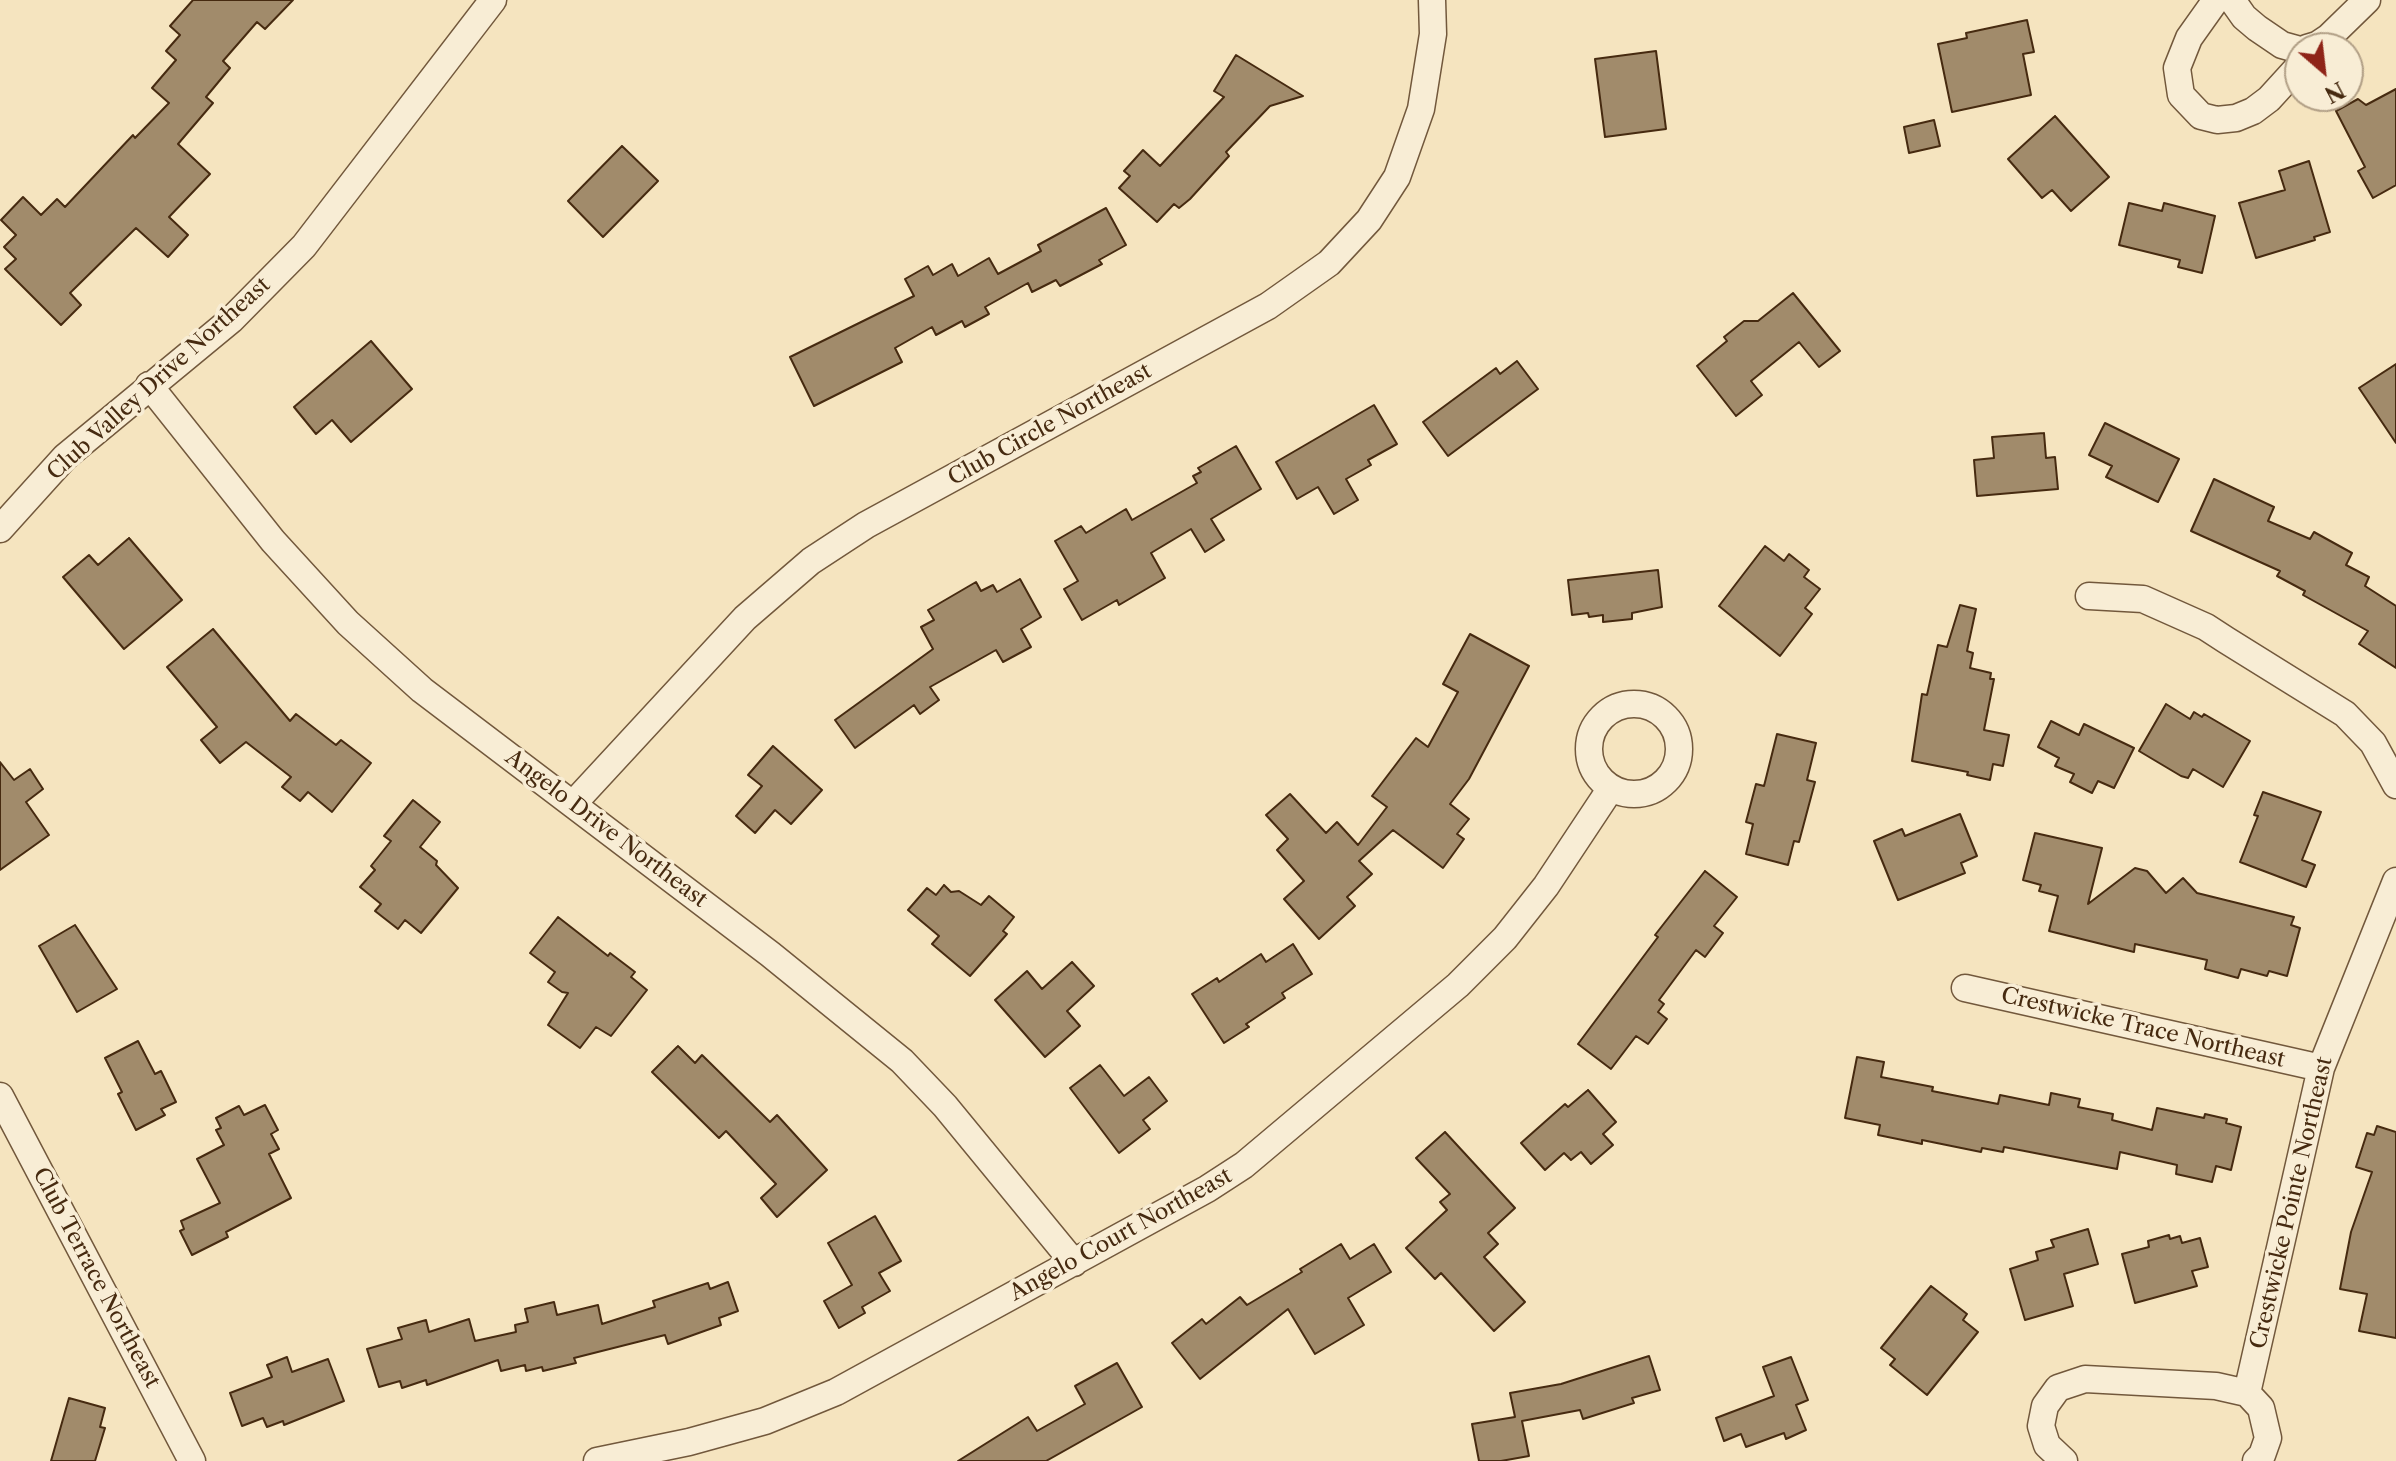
<!DOCTYPE html>
<style>
body{margin:0}
#map{position:relative;width:2396px;height:1461px;overflow:hidden;background:#f5e4bf;font-family:"Libre Caslon Text",serif}
canvas{display:block}
.north{position:absolute;left:2284px;top:32px;width:80px;height:80px;box-sizing:border-box;background:#f8edd5;border:2px solid #b19f86;border-radius:50%;rotate:152deg;font-size:22px;font-weight:700;line-height:32px;text-align:center;color:#462a10}
.north::after{content:'';display:block;margin:auto;width:28px;height:36px;background:#8f2418;clip-path:polygon(50% 0,100% 100%,50% 72%,0 100%)}
</style>
<div id="map">
<canvas width="2396" height="1461"></canvas>
<div class="north">N</div>
</div>
<script>
const c = document.querySelector('canvas').getContext('2d');
c.lineJoin = 'round';
function fill(path, color) { c.fillStyle = color; c.fill(path, 'evenodd'); }
const toPath = rows => new Path2D(rows.map(r => 'M' + r).join(''));
function trace(path, color, width, dash) { c.strokeStyle = color; c.lineWidth = width; c.lineCap = dash ? 'butt' : 'round'; c.setLineDash(dash || []); c.stroke(path); }
function write(font, color, halo, rows, align = 'center') {
  c.font = font + ' "Libre Caslon Text",serif'; c.lineWidth = 7; c.setLineDash([]); c.textBaseline = 'middle'; c.strokeStyle = halo; c.fillStyle = color; for (const [text, x, y, turn = 0] of rows) {
    c.save(); c.translate(x, y); c.rotate((+turn || 0) * Math.PI / 180); c.textAlign = isNaN(turn) ? turn : align; if (halo) c.strokeText(text, 0, 0); c.fillText(text, 0, 0); c.restore();
  }
}
const building = toPath([
 [193,0,293,0,265,29,257,22,223,61,230,68,206,97,213,103,178,144,210,174,169,217,188,235,168,257,136,228,70,293,81,305,61,325,5,269,16,259,4,247,16,235,1,220,23,197,41,215,57,199,65,207,133,135,135,138,169,103,152,88,176,60,166,51,180,35,170,26,193,0],
 [2027,20,2034,52,2023,54,2031,95,1952,112,1938,44,1967,38,1966,33,2027,20],
 [1656,51,1666,129,1605,137,1595,59,1656,51],
 [1236,55,1303,96,1270,106,1226,152,1229,156,1190,199,1179,208,1174,204,1157,222,1119,188,1130,176,1124,171,1143,150,1160,166,1224,97,1214,91,1236,55],
 [2396,89,2396,185,2373,198,2358,171,2365,167,2336,111,2358,99,2366,105,2396,89],
 [2055,116,2109,177,2071,211,2052,190,2042,198,2008,159,2055,116],
 [1934,120,1940,146,1909,153,1904,127,1934,120],
 [622,146,658,181,603,237,568,201,622,146],
 [2309,161,2330,232,2314,237,2315,240,2256,258,2239,203,2285,190,2279,171,2309,161],
 [2129,203,2162,211,2164,203,2215,216,2202,273,2178,267,2180,260,2119,245,2129,203],
 [1106,208,1126,245,1099,260,1102,264,1060,286,1056,280,1032,292,1028,283,985,307,989,314,965,327,962,321,936,335,932,327,895,348,902,362,814,406,790,357,914,296,905,279,928,266,933,275,952,264,958,276,989,258,998,274,1041,251,1038,245,1106,208],
 [1793,293,1840,351,1819,367,1799,342,1751,381,1762,395,1736,416,1697,366,1727,341,1724,337,1744,321,1758,321,1793,293],
 [371,341,412,389,351,442,332,420,316,434,294,407,371,341],
 [1517,361,1538,389,1448,456,1423,422,1496,368,1500,374,1517,361],
 [2396,364,2396,443,2359,388,2396,364],
 [1374,405,1397,444,1368,460,1371,465,1346,479,1358,500,1334,514,1318,487,1297,499,1276,462,1374,405],
 [2105,423,2179,459,2158,502,2106,477,2112,466,2089,455,2105,423],
 [2044,433,2046,458,2055,457,2058,489,1977,496,1974,460,1994,458,1992,437,2044,433],
 [1236,446,1261,489,1211,519,1224,540,1205,552,1191,529,1151,553,1165,578,1119,605,1117,600,1082,620,1064,589,1078,581,1055,541,1081,526,1086,533,1126,509,1132,520,1197,483,1193,476,1201,472,1198,468,1236,446],
 [2214,479,2274,507,2268,521,2310,539,2314,532,2352,553,2346,565,2369,577,2365,586,2396,606,2396,668,2359,644,2368,631,2303,595,2305,591,2277,576,2280,571,2191,531,2214,479],
 [129,538,182,600,124,649,63,577,89,555,98,565,129,538],
 [1765,546,1784,561,1789,554,1809,570,1804,577,1820,589,1805,608,1812,614,1780,656,1719,606,1765,546],
 [1658,570,1662,607,1632,613,1632,619,1603,622,1603,615,1589,617,1588,613,1572,615,1568,580,1658,570],
 [1020,579,1041,617,1021,629,1031,647,1003,662,996,650,930,687,939,700,920,714,914,705,855,748,835,720,933,649,921,627,934,620,928,610,976,582,981,591,993,585,997,592,1020,579],
 [1960,605,1976,609,1967,651,1973,653,1970,668,1991,673,1990,679,1994,679,1984,730,2009,735,2003,766,1993,764,1990,780,1967,775,1968,772,1912,761,1922,694,1927,695,1938,645,1947,647,1960,605],
 [213,629,290,721,296,714,336,745,341,740,371,763,332,812,308,792,300,801,282,787,291,777,246,742,220,763,201,740,217,727,167,667,213,629],
 [1470,634,1529,666,1469,779,1450,804,1469,819,1457,834,1464,839,1443,868,1393,830,1359,861,1372,874,1347,897,1355,906,1319,939,1284,899,1304,881,1277,850,1288,839,1266,815,1290,794,1326,833,1337,822,1358,845,1387,807,1372,796,1416,738,1428,747,1458,692,1443,684,1470,634],
 [2166,704,2190,719,2194,712,2202,717,2204,714,2250,741,2223,787,2193,769,2188,778,2181,776,2139,751,2166,704],
 [2051,721,2079,735,2084,724,2134,748,2114,788,2098,781,2092,793,2070,782,2074,774,2055,766,2059,758,2038,747,2051,721],
 [1777,734,1816,743,1807,780,1815,782,1799,842,1794,841,1788,865,1746,854,1753,824,1746,822,1756,784,1764,786,1777,734],
 [773,746,822,790,791,824,775,810,755,833,736,816,762,786,748,775,773,746],
 [0,762,14,780,30,769,43,789,26,802,49,835,0,870,0,762],
 [2263,792,2321,812,2302,860,2315,865,2306,887,2240,862,2258,816,2254,815,2263,792],
 [413,800,440,822,420,847,437,861,436,865,458,888,421,933,405,920,398,929,375,911,381,904,360,887,375,870,371,866,391,841,384,836,413,800],
 [1960,814,1977,856,1961,863,1965,873,1898,900,1874,841,1902,829,1905,836,1960,814],
 [2035,833,2102,848,2088,904,2135,868,2147,871,2166,893,2183,878,2197,893,2294,917,2291,925,2300,928,2287,976,2269,971,2267,976,2241,969,2238,978,2205,969,2207,960,2135,944,2134,952,2049,931,2058,896,2039,891,2041,885,2023,880,2035,833],
 [1705,871,1737,897,1714,926,1723,933,1705,957,1696,950,1659,1000,1664,1004,1658,1012,1667,1019,1648,1044,1636,1036,1611,1069,1578,1044,1658,937,1655,935,1705,871],
 [944,885,951,892,959,891,981,905,989,896,1014,917,1003,931,1007,934,970,976,932,944,939,936,908,910,927,888,936,895,944,885],
 [558,917,608,956,610,953,635,972,631,977,647,990,611,1036,596,1027,580,1048,548,1025,568,993,562,992,548,982,555,972,530,953,558,917],
 [75,925,117,989,77,1012,39,946,75,925],
 [1293,944,1312,974,1282,993,1285,998,1246,1024,1249,1027,1224,1043,1192,994,1217,978,1219,982,1261,954,1266,962,1293,944],
 [1072,962,1094,986,1067,1011,1080,1026,1045,1057,995,1000,1027,971,1042,989,1072,962],
 [138,1041,155,1074,161,1071,176,1102,161,1109,165,1115,136,1130,118,1094,122,1092,105,1058,138,1041],
 [678,1046,695,1063,702,1055,770,1122,777,1115,827,1170,777,1217,761,1198,776,1184,726,1131,719,1138,652,1072,678,1046],
 [1857,1057,1884,1062,1881,1077,1933,1087,1932,1091,1998,1104,2000,1095,2049,1105,2051,1093,2080,1099,2078,1107,2113,1114,2112,1120,2152,1130,2157,1108,2204,1118,2205,1114,2227,1119,2226,1123,2241,1127,2231,1170,2216,1166,2212,1182,2176,1174,2177,1165,2120,1152,2117,1169,2004,1147,2003,1152,1982,1148,1981,1152,1922,1140,1922,1144,1878,1135,1880,1125,1845,1118,1857,1057],
 [1100,1065,1124,1096,1149,1077,1167,1101,1143,1120,1150,1129,1119,1153,1070,1088,1100,1065],
 [1588,1090,1616,1122,1603,1134,1613,1145,1591,1164,1581,1152,1571,1160,1564,1153,1545,1170,1521,1143,1565,1104,1568,1107,1588,1090],
 [265,1105,278,1130,271,1134,279,1149,269,1154,291,1198,226,1232,228,1237,192,1255,180,1231,184,1229,181,1221,220,1203,197,1159,224,1145,216,1130,221,1128,216,1118,239,1106,244,1115,265,1105],
 [2377,1126,2396,1132,2396,1338,2359,1331,2367,1294,2340,1289,2351,1232,2372,1172,2356,1167,2367,1133,2374,1135,2377,1126],
 [1445,1132,1515,1208,1488,1233,1498,1244,1484,1257,1525,1302,1494,1331,1441,1273,1435,1279,1406,1248,1447,1210,1440,1202,1450,1194,1416,1158,1445,1132],
 [875,1216,901,1261,879,1273,890,1291,862,1307,865,1313,839,1328,824,1301,852,1285,828,1243,875,1216],
 [2088,1229,2098,1264,2064,1274,2073,1306,2025,1320,2010,1269,2038,1260,2036,1252,2054,1247,2051,1240,2088,1229],
 [2169,1235,2170,1239,2180,1236,2182,1243,2200,1238,2208,1267,2192,1271,2197,1286,2135,1303,2122,1254,2149,1247,2148,1241,2169,1235],
 [1341,1244,1350,1259,1374,1244,1391,1272,1348,1298,1364,1325,1315,1354,1288,1309,1200,1379,1172,1343,1202,1319,1206,1324,1240,1297,1247,1305,1302,1272,1300,1269,1341,1244],
 [728,1282,738,1311,719,1318,721,1325,668,1344,665,1335,574,1358,576,1363,543,1371,542,1367,526,1371,525,1365,501,1371,498,1360,427,1385,426,1380,402,1388,400,1381,379,1387,367,1349,402,1339,398,1328,426,1320,429,1332,469,1319,475,1341,516,1332,515,1325,528,1322,525,1309,554,1302,557,1315,598,1305,602,1324,655,1307,653,1301,708,1283,710,1289,728,1282],
 [1931,1286,1967,1314,1963,1320,1978,1332,1927,1395,1890,1365,1895,1359,1881,1348,1931,1286],
 [1649,1356,1660,1390,1632,1398,1634,1403,1583,1419,1580,1410,1522,1421,1529,1456,1501,1461,1479,1461,1472,1424,1515,1417,1510,1393,1561,1384,1649,1356],
 [287,1357,292,1372,328,1359,344,1401,284,1425,283,1421,267,1427,263,1418,242,1426,230,1393,272,1377,267,1365,287,1357],
 [1791,1357,1808,1400,1796,1405,1806,1430,1786,1439,1784,1433,1746,1447,1741,1434,1724,1441,1716,1418,1774,1396,1763,1367,1791,1357],
 [1117,1363,1142,1407,1046,1461,958,1461,1028,1417,1037,1431,1085,1404,1075,1386,1117,1363],
 [69,1398,105,1408,100,1427,105,1428,95,1461,51,1461,69,1398]
]);
const minor = toPath([
 [2216,0,2189,38,2177,68,2181,95,2201,116,2217,120,2236,118,2253,111,2269,99,2300,65],
 [2232,0,2244,17,2257,28,2282,45,2300,50],
 [2307,48,2317,45,2329,37,2367,0],
 [149,385,273,541,348,623,422,690,770,954,902,1061,945,1106,1074,1263],
 [0,529,65,457,231,320,304,246,493,0],
 [2089,596,2143,599,2206,627,2226,640,2345,714,2373,743,2396,785],
 '1589 749a45 45 0 1 1 90 0a45 45 0 1 1-90 0Z',
 [573,804,745,618,811,561,866,525,1268,306,1329,263,1369,220,1397,177,1421,109,1433,34,1432,0],
 [1965,988,2321,1068],
 [0,1096,192,1461],
 [597,1461,689,1442,765,1421,836,1392,1207,1189,1244,1165,1458,985,1505,938,1546,886,1611,788],
 [2064,1461,2047,1445,2041,1426,2045,1406,2058,1388,2085,1379,2216,1386,2247,1393],
 [2256,1461,2262,1455,2268,1438,2261,1408,2247,1393,2321,1068,2396,881]
]);
const streetNames = [
 ["Club Valley Drive Northeast",159,379,-42],
 ["Club Circle Northeast",1050,425,-29],
 ["Angelo Drive Northeast",606,829,37],
 ["Crestwicke Trace Northeast",2143,1028,13],
 ["Crestwicke Pointe Northeast",2292,1203,-77],
 ["Angelo Court Northeast",1121,1235,-29],
 ["Club Terrace Northeast",96,1278,62]
];
fill(building, '#a18b6b');
trace(building, '#462a10', 2);
trace(minor, '#72583c', 29);
trace(minor, '#f8edd5', 26);
write('22px', '#462a10', '#f8edd5', streetNames);
</script>
